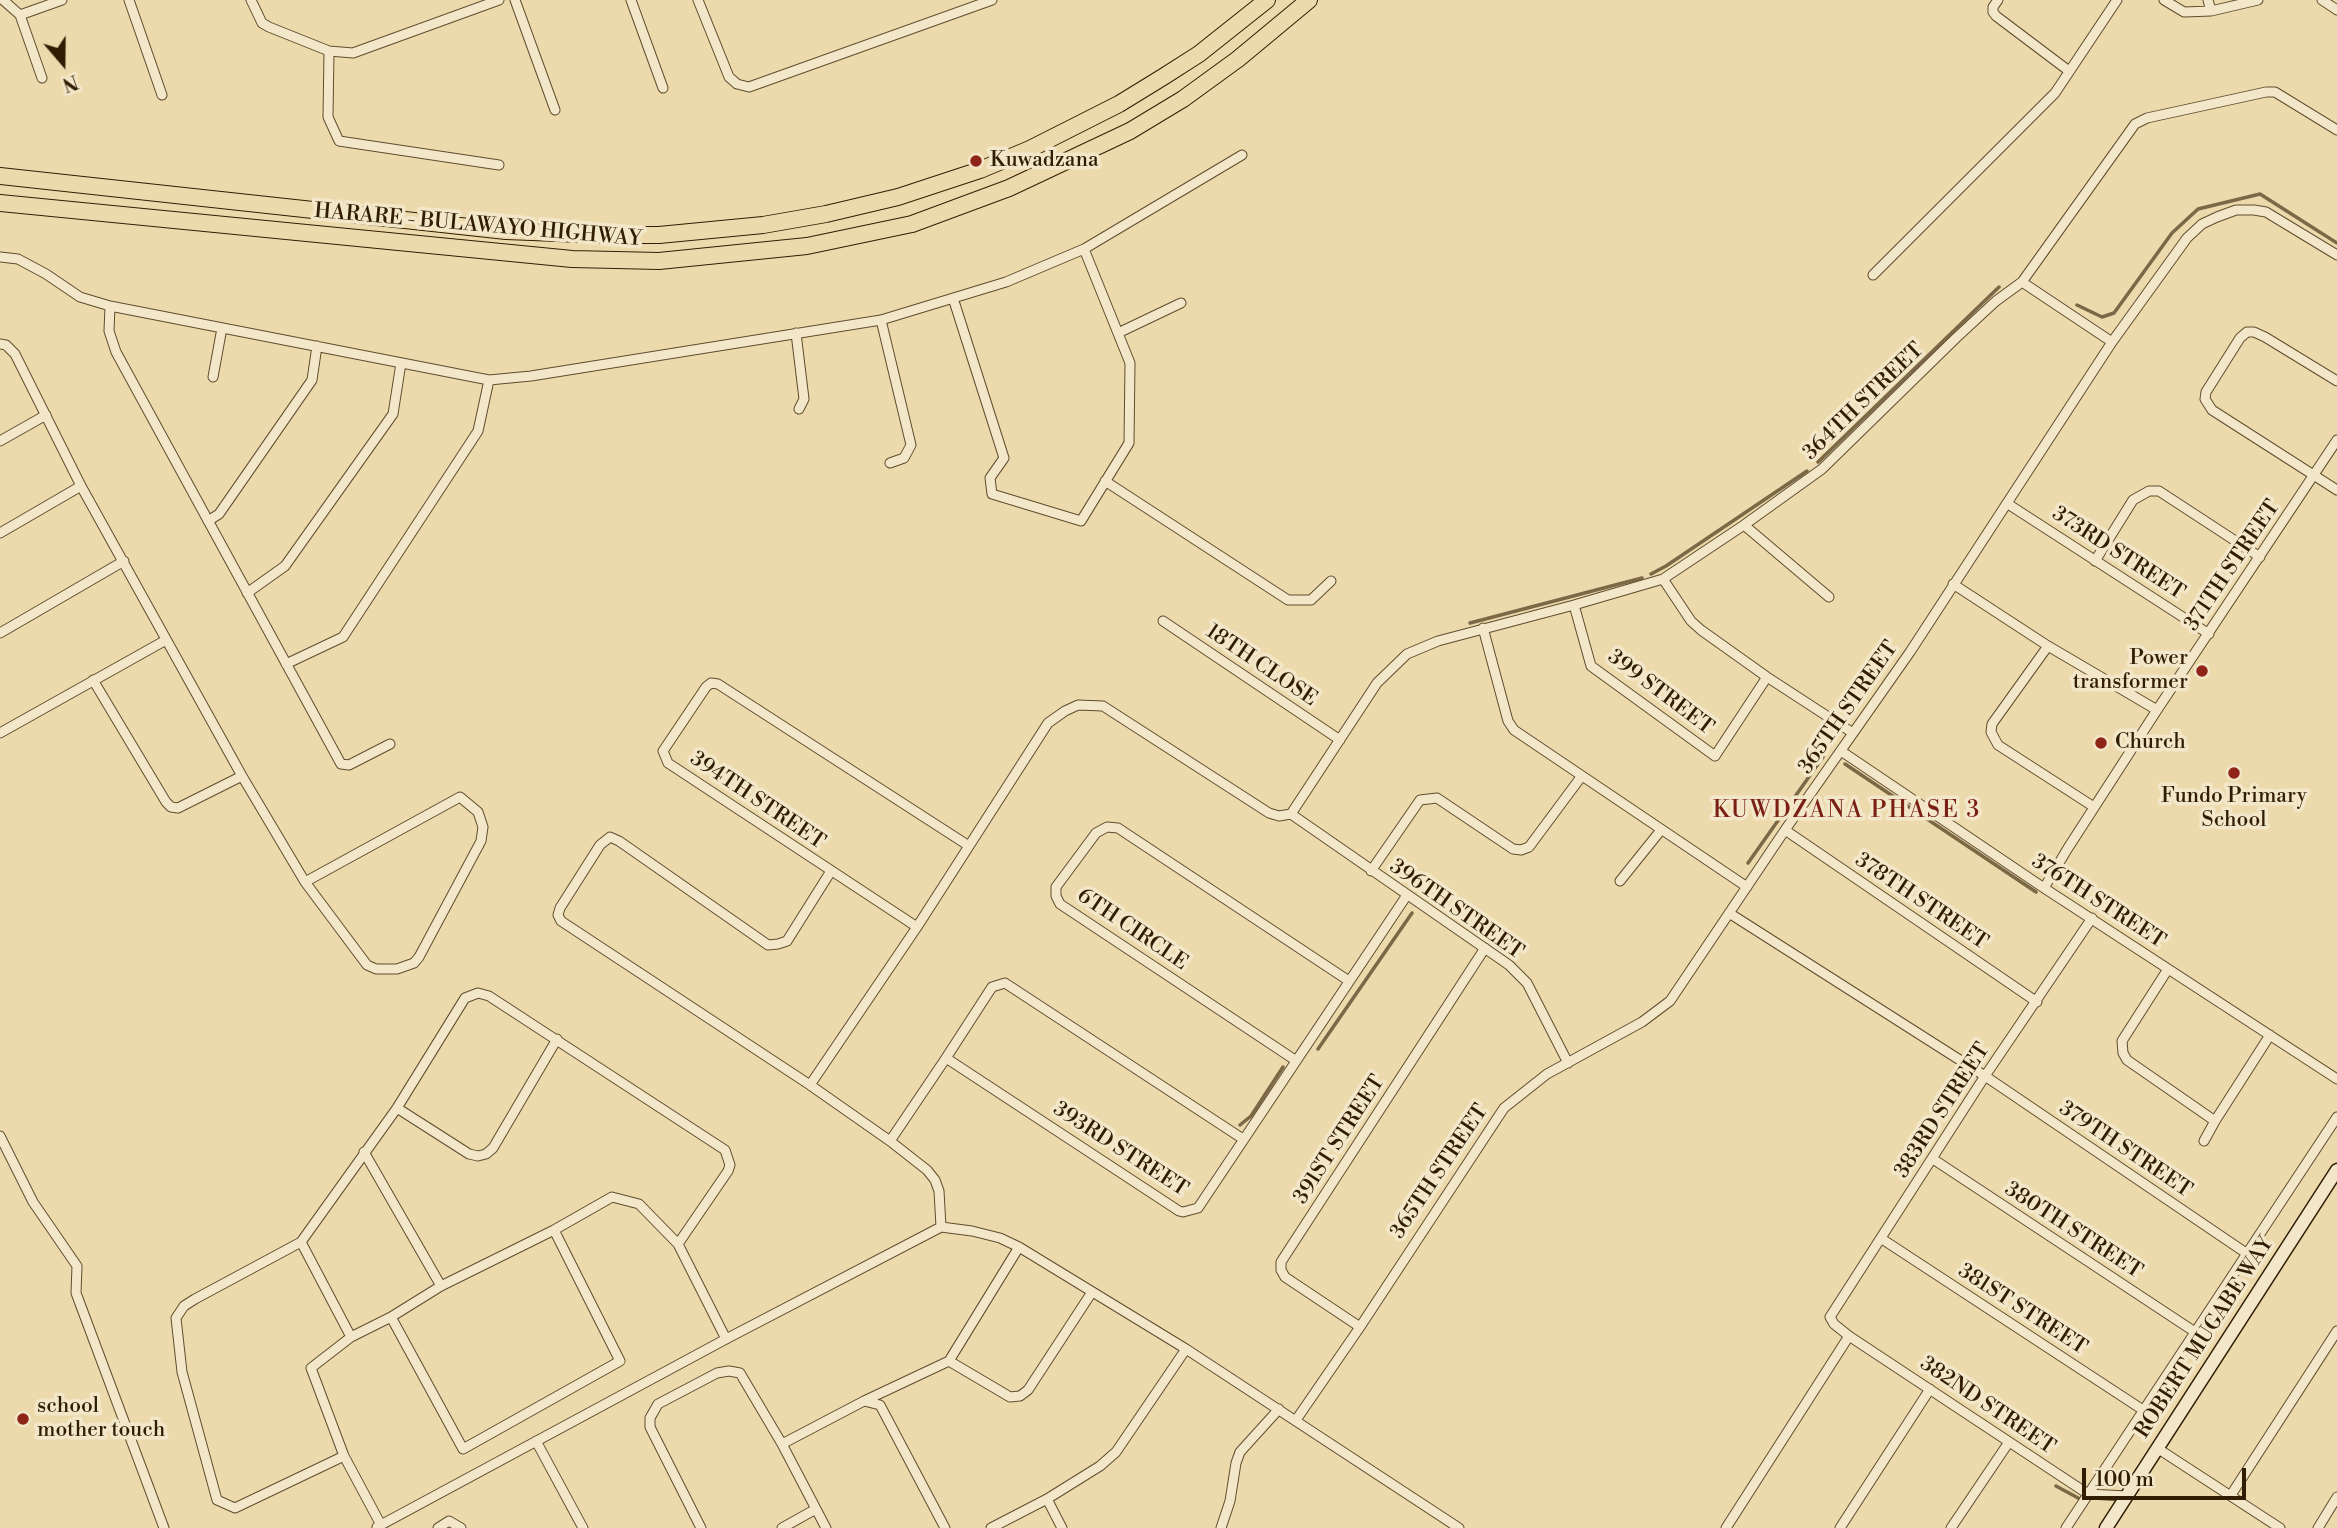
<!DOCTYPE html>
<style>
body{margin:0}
#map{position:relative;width:2337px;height:1528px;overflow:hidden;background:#eddaac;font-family:"Libre Bodoni",serif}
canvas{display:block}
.north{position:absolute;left:28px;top:28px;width:70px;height:70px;-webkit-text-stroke:5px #f3e7c9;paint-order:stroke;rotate:160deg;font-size:19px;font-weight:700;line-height:28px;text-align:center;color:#311d03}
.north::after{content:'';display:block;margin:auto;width:24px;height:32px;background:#311d03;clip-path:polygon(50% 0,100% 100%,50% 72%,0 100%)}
.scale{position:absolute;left:2082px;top:1468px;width:164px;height:32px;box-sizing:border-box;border:4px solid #311d03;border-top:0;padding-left:9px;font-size:21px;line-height:24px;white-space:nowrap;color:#311d03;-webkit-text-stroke:5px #f3e7c9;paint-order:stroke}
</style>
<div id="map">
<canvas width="2337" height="1528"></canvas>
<div class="north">N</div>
<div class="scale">100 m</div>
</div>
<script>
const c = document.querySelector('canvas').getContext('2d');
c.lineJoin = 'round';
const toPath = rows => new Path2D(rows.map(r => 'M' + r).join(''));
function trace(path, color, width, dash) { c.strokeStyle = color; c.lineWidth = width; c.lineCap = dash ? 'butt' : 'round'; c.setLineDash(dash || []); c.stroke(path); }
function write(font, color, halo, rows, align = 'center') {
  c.font = font + ' "Libre Bodoni",serif'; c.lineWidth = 7; c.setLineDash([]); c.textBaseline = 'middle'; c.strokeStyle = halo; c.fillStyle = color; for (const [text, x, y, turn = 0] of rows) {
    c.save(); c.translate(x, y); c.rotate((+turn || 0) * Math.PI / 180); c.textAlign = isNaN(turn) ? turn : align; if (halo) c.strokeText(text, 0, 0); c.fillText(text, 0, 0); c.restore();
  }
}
const stream = toPath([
 [2077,305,2102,317,2114,313,2172,233,2198,209,2260,194,2337,243],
 [1818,462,1999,287],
 [1651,574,1666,566,1807,471],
 [1470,623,1642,578],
 [1845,764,2036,892],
 [1748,863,1823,757],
 [1318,1049,1412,913],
 [1240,1125,1251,1116,1283,1067],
 [2056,1486,2080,1499]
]);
const street = toPath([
 [3,0,20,15,62,0],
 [129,0,162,95],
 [251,0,262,23,269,27,329,51,353,53,499,0],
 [515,0,555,110],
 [631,0,663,88],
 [698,0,729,77,737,84,749,87,992,0],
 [1998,0,1993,7,1993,12,1996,16,2069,71],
 [2164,0,2184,12,2211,11],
 [2208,0,2211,11,2258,0],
 [2322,0,2337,10],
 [20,15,42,78],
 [329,51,328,117,339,141,499,165],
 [0,257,18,259,46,274,80,297,110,306,489,380,531,376,881,320,1006,282,1084,249,1242,155],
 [1873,275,2055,93,2117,0],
 [2022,282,2112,342],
 [953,298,1004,458,990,478,992,494,1081,521,1129,443,1130,363,1084,249],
 [110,306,109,331,116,352,341,764,349,765,390,744],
 [881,320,911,445,904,458,890,463],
 [796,333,804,399,799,409],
 [1118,333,1181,303],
 [0,344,6,345,15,354,81,486,242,776,305,882,367,965,376,969,397,969,414,963,419,957,481,841,483,827,478,812,460,797,305,882],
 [213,377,222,328],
 [2337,381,2265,337,2254,332,2247,332,2240,338,2206,392,2205,399,2212,410,2337,490],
 [0,441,46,415],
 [1105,481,1288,600,1311,600,1331,581],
 [2008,504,2209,634],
 [208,521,219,514,312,380,317,346],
 [1744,525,1829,597],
 [0,533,81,486],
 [2095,561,2133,500,2149,491,2159,491,2260,557],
 [1663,579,1691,621,1701,630,1767,677,1853,733],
 [1953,584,2048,646,2157,710],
 [247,593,285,566,393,414,401,363],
 [1574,605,1591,666,1715,756,1767,677],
 [1163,621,1340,740],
 [1483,628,1508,721,1514,730,1747,887],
 [0,633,124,561],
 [2048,646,1992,724,1991,732,1998,745,2094,807],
 [286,664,343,637,478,431,489,380],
 [93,680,166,802,171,807,178,808,242,776],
 [0,733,166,640],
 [1841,751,2044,888,2337,1079],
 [1291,814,1377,683,1407,654,1438,641,1574,605,1663,579,1744,525,1822,469,1956,338,1996,301,2022,282,2135,124,2147,118,2266,92,2275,92,2337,130],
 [1291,814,1509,965,1527,983,1568,1063],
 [1785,830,2037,1002],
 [831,871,787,941,778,944,768,945,619,841,610,837,600,845,560,908,558,915,561,921,810,1085,890,1141,946,1058,1179,1211,1183,1212,1198,1208,1407,895],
 [1371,871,1420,800,1437,798,1513,849,1521,850,1529,847,1581,777],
 [1620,881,1661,830],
 [2044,888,2068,848,2157,710,2337,440],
 [1729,913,1985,1076,2246,1253],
 [2092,918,1985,1076,1830,1317,1834,1324,1849,1336,2088,1494,2127,1496],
 [917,927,668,763,663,751,706,687,711,683,718,684,969,846],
 [2168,969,2122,1041,2123,1053,2127,1060,2215,1121],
 [946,1058,992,987,1005,983,1243,1139],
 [1295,1060,1060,904,1056,896,1056,887,1096,833,1107,827,1118,828,1349,981],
 [810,1085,917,927,1048,723,1065,711,1078,705,1103,706,1269,813,1279,816,1291,814],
 [397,1108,469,1154,478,1156,486,1154,493,1148,557,1039],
 [0,1136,33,1202,77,1266,76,1293,164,1528],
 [890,1141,927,1170,935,1180,939,1191,941,1227,972,1231,1000,1238,1019,1247,1186,1349,1459,1528],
 [2204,1141,2215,1121,2270,1035],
 [364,1152,441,1286],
 [1933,1159,2195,1332],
 [1882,1239,2143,1410],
 [301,1242,351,1337],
 [391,1317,463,1449,620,1361,554,1230],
 [1360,1327,1285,1277,1281,1270,1281,1262,1485,948],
 [949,1361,1010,1397,1020,1396,1028,1390,1092,1292],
 [864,1401,880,1405,945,1528],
 [1296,1420,1360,1327,1504,1108,1547,1074,1642,1022,1670,1001,1785,830,1910,652,2112,342,2187,238,2202,224,2217,217,2236,210,2254,210,2266,212,2337,255],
 [536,1441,583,1528],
 [782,1444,864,1401,949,1361,1019,1247],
 [2157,1448,2280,1528],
 [344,1456,235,1508,217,1500,182,1372,176,1318,184,1306,195,1299,301,1242,397,1108,465,998,478,993,489,996,725,1150,730,1165,728,1171,678,1244],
 [2231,1495,2337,1331],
 [1047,1499,1062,1528],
 [381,1525,344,1456,311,1368,351,1337,391,1317,441,1286,554,1230,612,1197,639,1204,678,1244,726,1339],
 [377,1527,726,1339,941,1227],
 [438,1528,449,1521,461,1528],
 [701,1528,650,1427,650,1418,658,1404,717,1373,729,1371,740,1373,782,1444,826,1528],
 [782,1528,816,1509],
 [991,1528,1047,1499,1100,1466,1116,1452,1186,1349],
 [1221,1528,1230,1501,1236,1463,1240,1452,1279,1409],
 [1726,1528,1849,1336],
 [1840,1528,1930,1389],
 [1951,1528,2009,1442],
 [2066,1528,2337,1117],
 [2318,1528,2337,1497]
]);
const secondary = toPath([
 [2106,1528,2337,1170]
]);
const highway = toPath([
 [0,176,506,231,609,235,659,235,763,225,826,214,898,197,980,170,1030,149,1119,104,1163,77,1199,54,1267,0],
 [0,203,572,259,659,261,807,246,912,224,1009,188,1130,131,1183,99,1238,59,1309,0]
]);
const markers = [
 [976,161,7,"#8f2418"],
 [2202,671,7,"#8f2418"],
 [2101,743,7,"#8f2418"],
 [2234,773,7,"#8f2418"],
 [23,1419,7,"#8f2418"]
];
const poiNames = [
 ["Kuwadzana",990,161],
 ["Power",2188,659,"right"],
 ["transformer",2188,683,"right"],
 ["Church",2115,743],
 ["Fundo Primary",2234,797,"center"],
 ["School",2234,821,"center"],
 ["school",37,1407],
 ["mother touch",37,1431]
];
const streetNames = [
 ["HARARE - BULAWAYO HIGHWAY",478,226,5],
 ["364TH STREET",1864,402,-44],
 ["373RD STREET",2118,554,33],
 ["371TH STREET",2233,566,-56],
 ["18TH CLOSE",1261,666,34],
 ["399 STREET",1660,693,37],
 ["365TH STREET",1849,708,-55],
 ["394TH STREET",757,801,34],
 ["378TH STREET",1921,902,34],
 ["376TH STREET",2098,902,33],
 ["396TH STREET",1456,910,35],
 ["6TH CIRCLE",1132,930,34],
 ["383RD STREET",1943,1111,-57],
 ["391ST STREET",1340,1140,-57],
 ["393RD STREET",1120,1150,33],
 ["379TH STREET",2125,1150,34],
 ["365TH STREET",1440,1172,-56],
 ["380TH STREET",2073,1231,33],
 ["381ST STREET",2022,1310,33],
 ["ROBERT MUGABE WAY",2205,1338,-57],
 ["382ND STREET",1987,1406,34]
];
const neighbourhoodNames = [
 ["KUWDZANA PHASE 3",1847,811]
];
trace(stream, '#7b6846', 3.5);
trace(street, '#604c2d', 11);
trace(secondary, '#311d03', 15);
trace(highway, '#311d03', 18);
trace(street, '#f3e7c9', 9);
trace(secondary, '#f3e7c9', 12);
trace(highway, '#eddaac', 16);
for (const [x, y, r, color] of markers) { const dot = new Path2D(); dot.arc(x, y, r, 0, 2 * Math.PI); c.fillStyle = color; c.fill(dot); trace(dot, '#f3e7c9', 2.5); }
write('21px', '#311d03', '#f3e7c9', poiNames, 'left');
write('21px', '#311d03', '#f3e7c9', streetNames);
c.letterSpacing = '2px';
write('23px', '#7a1f14', '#f3e7c9', neighbourhoodNames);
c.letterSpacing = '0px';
</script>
